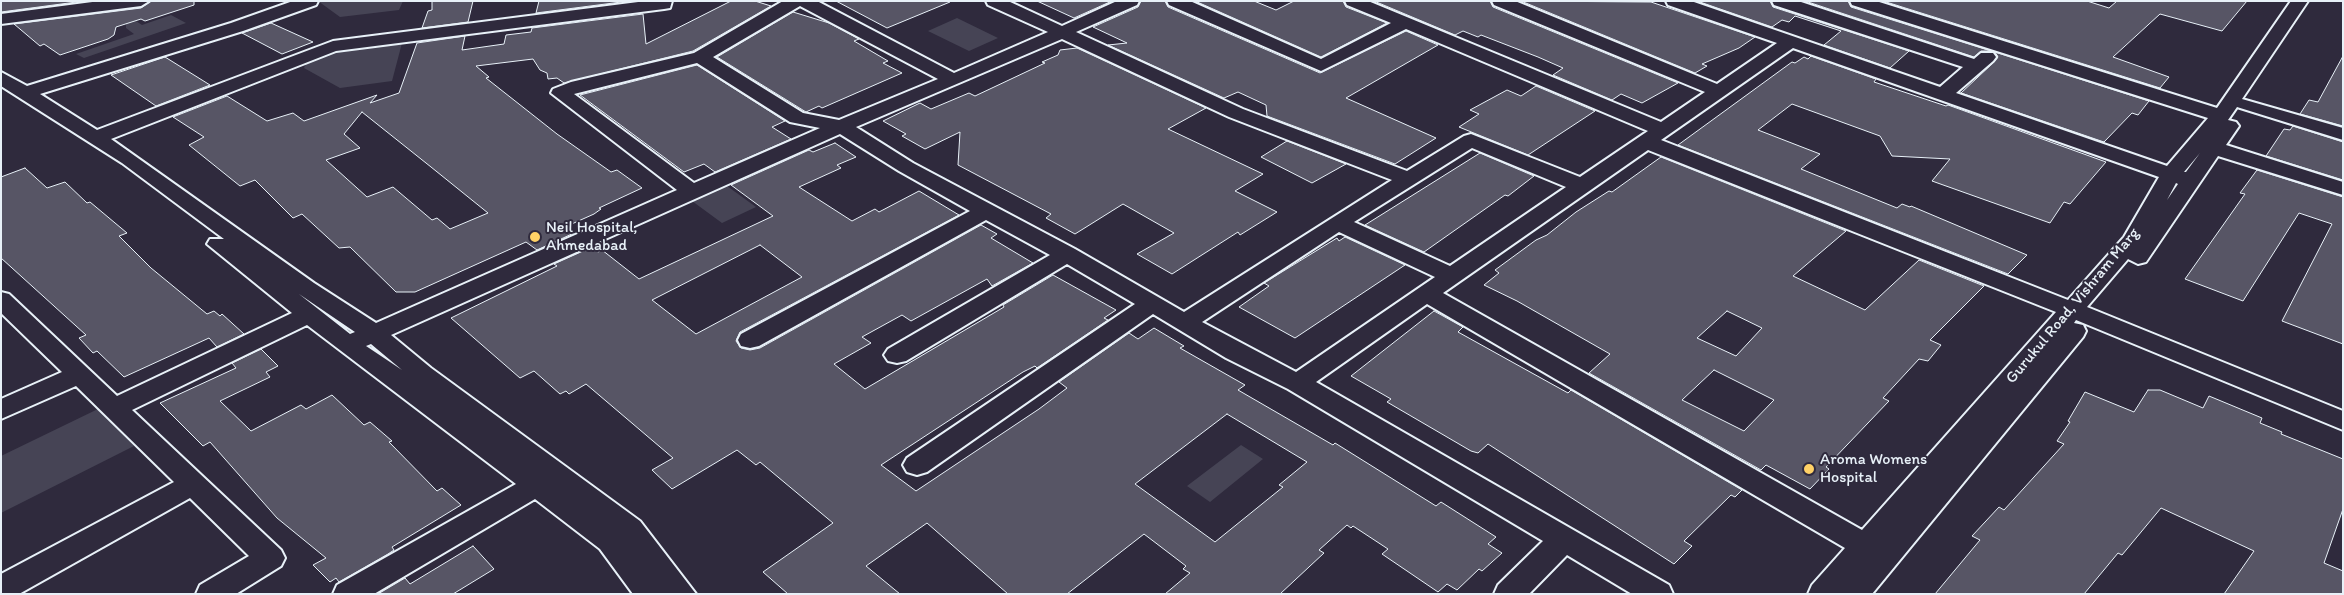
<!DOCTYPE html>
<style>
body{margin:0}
#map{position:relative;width:2344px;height:595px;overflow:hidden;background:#2f2a3d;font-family:Itim,sans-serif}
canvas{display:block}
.frame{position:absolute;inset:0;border:2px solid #e8f1f8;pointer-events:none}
</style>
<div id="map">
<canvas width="2344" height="595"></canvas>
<div class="frame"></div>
</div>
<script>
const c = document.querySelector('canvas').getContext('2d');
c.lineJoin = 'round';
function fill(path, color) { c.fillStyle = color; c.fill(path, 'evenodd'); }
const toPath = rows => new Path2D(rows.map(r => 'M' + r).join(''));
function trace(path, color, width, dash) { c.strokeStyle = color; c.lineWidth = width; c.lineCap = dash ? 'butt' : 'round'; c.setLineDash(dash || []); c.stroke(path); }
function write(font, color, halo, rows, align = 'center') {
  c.font = font + ' Itim,sans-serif'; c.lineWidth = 4; c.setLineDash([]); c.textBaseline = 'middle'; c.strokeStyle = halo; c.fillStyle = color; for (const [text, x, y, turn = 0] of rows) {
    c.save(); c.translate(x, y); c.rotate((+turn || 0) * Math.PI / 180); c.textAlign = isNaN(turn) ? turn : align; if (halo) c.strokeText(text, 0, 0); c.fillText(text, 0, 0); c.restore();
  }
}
const green = toPath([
 [318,1,403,1,399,10,340,17],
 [171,15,186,23,84,58,76,54,134,34,126,28,126,22,133,19,142,25],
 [957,18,998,38,969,51,928,31],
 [402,43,392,81,340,88,304,68,309,56],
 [727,186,756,207,722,223,692,201],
 [98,409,134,446,1,513,1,456],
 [1241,445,1263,459,1210,502,1187,486]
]);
const building = toPath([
 [1,1,84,1,1,12,1,1],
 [151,1,194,1,194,5,145,21,141,19,116,27,114,35,108,39,60,55,44,44,40,46,14,24,141,8,151,1],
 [432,1,473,1,468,22,422,28,428,11,432,10,432,1],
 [539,1,629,1,536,13,539,1],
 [731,1,755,1,771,6,693,51,564,83,557,78,548,79,547,73,540,70,533,59,476,66,489,77,486,78,557,134,611,172,617,170,642,188,599,208,601,209,594,214,565,227,574,233,537,250,526,242,415,292,396,292,350,247,339,248,302,214,293,218,255,180,240,186,189,145,204,137,173,117,227,96,267,121,293,113,304,121,377,95,370,103,399,93,417,43,465,36,462,50,504,44,506,35,531,32,532,28,643,14,646,44,731,1],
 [362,112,431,167,488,213,450,229,437,218,432,220,393,187,367,197,326,160,360,148,344,134,362,112],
 [836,1,950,1,950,2,887,28,836,1],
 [1037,1,1112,1,1074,18,1037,1],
 [1141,1,1165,1,1168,7,1320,73,1406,31,1438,45,1346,98,1436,138,1395,164,1267,116,1266,105,1238,92,1224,98,1108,45,1127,43,1093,27,1138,7,1141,1],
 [1195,1,1254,1,1276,10,1294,1,1343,1,1346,7,1387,23,1321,57,1195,1],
 [1374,1,1490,1,1493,7,1678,83,1642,103,1621,94,1612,100,1553,75,1563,68,1538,57,1481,35,1478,37,1463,31,1455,35,1374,1],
 [1521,1,1651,2,1755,37,1739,48,1702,64,1707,66,1695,73,1521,1],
 [1697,1,1770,1,1773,7,1909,51,1890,68,1824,45,1841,31,1795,16,1789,22,1782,20,1772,27,1697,1],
 [1805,1,1848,1,1851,7,1991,51,1981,51,1974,57,1805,1],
 [1883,1,2087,1,2109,8,2117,1,2247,1,2222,31,2160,14,2113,57,2169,77,2160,88,1883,1],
 [793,12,829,23,859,39,854,41,888,61,883,63,902,73,822,108,819,106,806,112,717,57,793,12],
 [271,23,313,42,282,54,242,33,271,23],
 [1077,48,1206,108,1168,129,1263,174,1235,191,1277,212,1240,235,1238,232,1172,274,1137,254,1174,233,1123,204,1075,234,1046,218,1051,214,958,165,960,132,925,149,902,136,906,134,883,121,920,103,931,109,969,93,975,96,1045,63,1042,62,1058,55,1060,50,1077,48],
 [1995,52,2149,101,2138,115,2132,113,2104,142,1961,93,1994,62,1998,57,1995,52],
 [1811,56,1876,79,1874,82,1946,106,1948,105,2106,162,2070,204,2064,202,2050,223,1932,181,1950,159,1892,156,1880,136,1792,104,1758,130,1820,154,1801,169,1897,208,1902,204,1910,207,1911,206,2027,255,2008,274,1678,145,1792,62,1795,63,1804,57,1808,59,1811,56],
 [2343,56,2343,126,2300,114,2309,100,2318,102,2343,56],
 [165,57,210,85,156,106,111,75,165,57],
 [697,65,785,121,772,127,791,139,715,172,704,164,684,172,580,95,697,65],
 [1536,86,1595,111,1528,155,1459,127,1479,114,1470,110,1507,90,1521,96,1536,86],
 [2293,126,2343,142,2343,180,2266,156,2284,129,2290,130,2293,126],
 [1287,141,1346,164,1312,183,1261,157,1287,141],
 [835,143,856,157,837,165,841,168,799,187,852,221,875,209,879,212,919,191,959,215,740,332,736,341,741,348,750,350,760,348,981,225,997,234,991,238,1033,263,992,286,987,279,911,321,902,315,862,337,871,343,834,364,865,389,1004,307,1003,305,1053,275,1116,310,1104,318,1108,320,1037,368,1035,366,1023,372,881,465,916,491,1039,409,1067,388,1059,382,1129,333,1138,339,1154,328,1184,346,1180,348,1245,385,1238,390,1333,445,1335,443,1436,506,1441,502,1496,537,1488,544,1502,553,1482,571,1479,569,1457,590,1447,584,1438,592,1382,554,1388,549,1353,526,1351,528,1347,525,1319,550,1324,553,1280,594,1165,594,1190,573,1183,569,1186,566,1144,534,1067,594,1008,594,927,523,866,566,900,594,788,594,763,572,833,523,760,462,756,465,737,450,672,489,652,470,673,458,586,384,569,394,566,391,560,394,534,371,520,378,451,318,557,266,554,264,592,247,598,252,602,250,639,279,773,216,731,185,809,150,813,152,835,143],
 [760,245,802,277,696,334,652,300,760,245],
 [1227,414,1307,462,1279,485,1283,487,1215,542,1135,484,1227,414],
 [1480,153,1534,176,1508,196,1505,195,1424,252,1365,225,1480,153],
 [1661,157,1846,231,1793,276,1865,310,1919,260,1984,286,1930,340,1941,345,1928,361,1919,359,1883,398,1889,401,1826,467,1829,469,1810,489,1766,465,1761,470,1589,373,1610,354,1517,301,1484,285,1499,273,1495,270,1536,240,1547,235,1576,212,1609,191,1612,192,1661,157],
 [1727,311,1762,328,1736,356,1697,338,1727,311],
 [1714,370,1774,400,1744,431,1682,400,1714,370],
 [25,168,47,188,65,182,87,203,90,202,127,233,119,236,151,268,207,314,214,311,220,316,222,314,244,334,217,347,209,338,124,377,97,351,93,353,79,338,86,335,1,258,1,177,25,168],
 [2257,170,2343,197,2343,344,2282,321,2332,224,2299,213,2243,301,2185,279,2245,194,2240,193,2257,170],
 [1345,237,1405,265,1295,338,1239,307,1269,286,1264,283,1337,238,1339,241,1345,237],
 [1434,311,1463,327,1458,332,1568,393,1571,390,1742,490,1735,497,1731,495,1684,541,1692,546,1674,564,1488,444,1478,453,1471,451,1387,402,1391,399,1351,376,1434,311],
 [261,349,278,366,266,372,270,377,220,401,251,431,301,405,306,409,332,395,364,425,370,422,392,441,389,442,437,491,442,488,461,505,392,547,394,550,388,554,339,582,336,578,330,582,313,565,326,558,277,518,210,442,203,446,160,403,236,368,232,363,261,349],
 [2148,390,2160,390,2203,408,2209,396,2262,418,2260,423,2282,432,2281,434,2343,459,2343,509,2324,563,2343,571,2343,594,2224,594,2254,551,2161,508,2122,555,2118,553,2084,594,1935,594,1980,540,1972,536,1999,507,2004,510,2064,444,2057,441,2070,422,2068,421,2085,392,2134,412,2148,390],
 [473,546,494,569,453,594,378,594,405,578,410,584,473,546]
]);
const minor = toPath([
 [100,1,149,1,141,6,1,24,1,14,100,1],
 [293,1,318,1,316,5,243,31,40,94,97,130,333,41,646,1,672,1,670,8,664,9,336,51,111,139,314,283,376,323,677,190,551,93,553,89,571,82,694,53,783,1,817,1,954,73,1048,32,988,5,986,1,1008,1,1062,26,1117,1,1139,1,1137,5,1076,32,1243,109,1407,171,1464,136,1471,134,1580,177,1648,131,1406,29,1321,71,1169,5,1167,1,1190,1,1321,59,1391,23,1347,5,1345,1,1368,1,1661,122,1705,92,1494,5,1492,1,1515,1,1717,84,1777,43,1668,5,1666,1,1691,1,1940,87,1963,67,1774,5,1772,1,1798,1,1974,59,1981,53,1993,53,1996,57,1993,61,1956,93,2167,166,2208,118,1852,5,1850,1,1876,1,2217,108,2291,1,2308,1,2242,99,2343,128,2343,140,2237,107,2228,120,2236,122,2239,126,2226,145,2343,182,2343,195,2218,156,2146,262,2138,264,2128,259,2087,307,2343,411,2343,430,2076,320,2074,323,2083,325,2086,331,2083,337,1872,594,1808,594,1812,585,1845,548,1427,304,1316,382,1669,585,1673,594,1632,594,1567,555,1529,594,1494,594,1498,585,1543,541,1288,389,1226,358,1153,314,927,472,917,475,907,472,903,465,907,458,1135,304,1067,264,906,361,897,363,888,361,884,355,888,349,1050,255,986,220,759,346,750,348,741,346,738,340,741,334,970,211,899,171,840,134,391,335,431,368,640,521,696,594,633,594,600,549,535,499,374,594,333,594,337,585,516,484,307,325,132,410,281,550,285,558,281,566,236,594,196,594,200,585,249,556,190,498,19,594,1,594,1,574,174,482,76,386,1,419,1,399,62,372,1,313,1,292,9,294,117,396,292,313,207,244,210,239,224,239,122,163,1,86,1,72,27,86,231,23,293,1],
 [800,6,938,79,839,120,803,113,713,57,800,6],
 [1062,39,1229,117,1392,180,1184,312,1075,249,913,163,856,127,1062,39],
 [1793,48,2159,177,2124,237,2068,300,1661,140,1793,48],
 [697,63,790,122,820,128,694,183,574,94,697,63],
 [1472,148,1566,187,1450,266,1354,222,1472,148],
 [1648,150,2056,312,1862,530,1443,293,1648,150],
 [2200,153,2186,172,2184,172,2200,153],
 [2176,183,2178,184,2167,200,2176,183],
 [1339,232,1435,277,1296,372,1202,322,1339,232],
 [299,294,355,332,350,334,299,294],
 [371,344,402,370,366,346,371,344]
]);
const markers = [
 [535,237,6,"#ffd166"],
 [1809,469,6,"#ffd166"]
];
const poiNames = [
 ["Neil Hospital,",546,228],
 ["Ahmedabad",546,246],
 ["Aroma Womens",1820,460],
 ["Hospital",1820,478]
];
const streetNames = [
 ["Gurukul Road, Vishram Marg",2073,306,-50]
];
fill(green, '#464455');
fill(building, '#575565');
trace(building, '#e8f1f8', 1);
trace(minor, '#e8f1f8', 4);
fill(minor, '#2f2a3d');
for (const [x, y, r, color] of markers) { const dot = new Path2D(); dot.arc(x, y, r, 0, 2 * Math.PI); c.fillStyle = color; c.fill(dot); trace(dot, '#2f2a3d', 2); }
write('16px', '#e8f1f8', '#2f2a3d', poiNames, 'left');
write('16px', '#e8f1f8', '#2f2a3d', streetNames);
</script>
